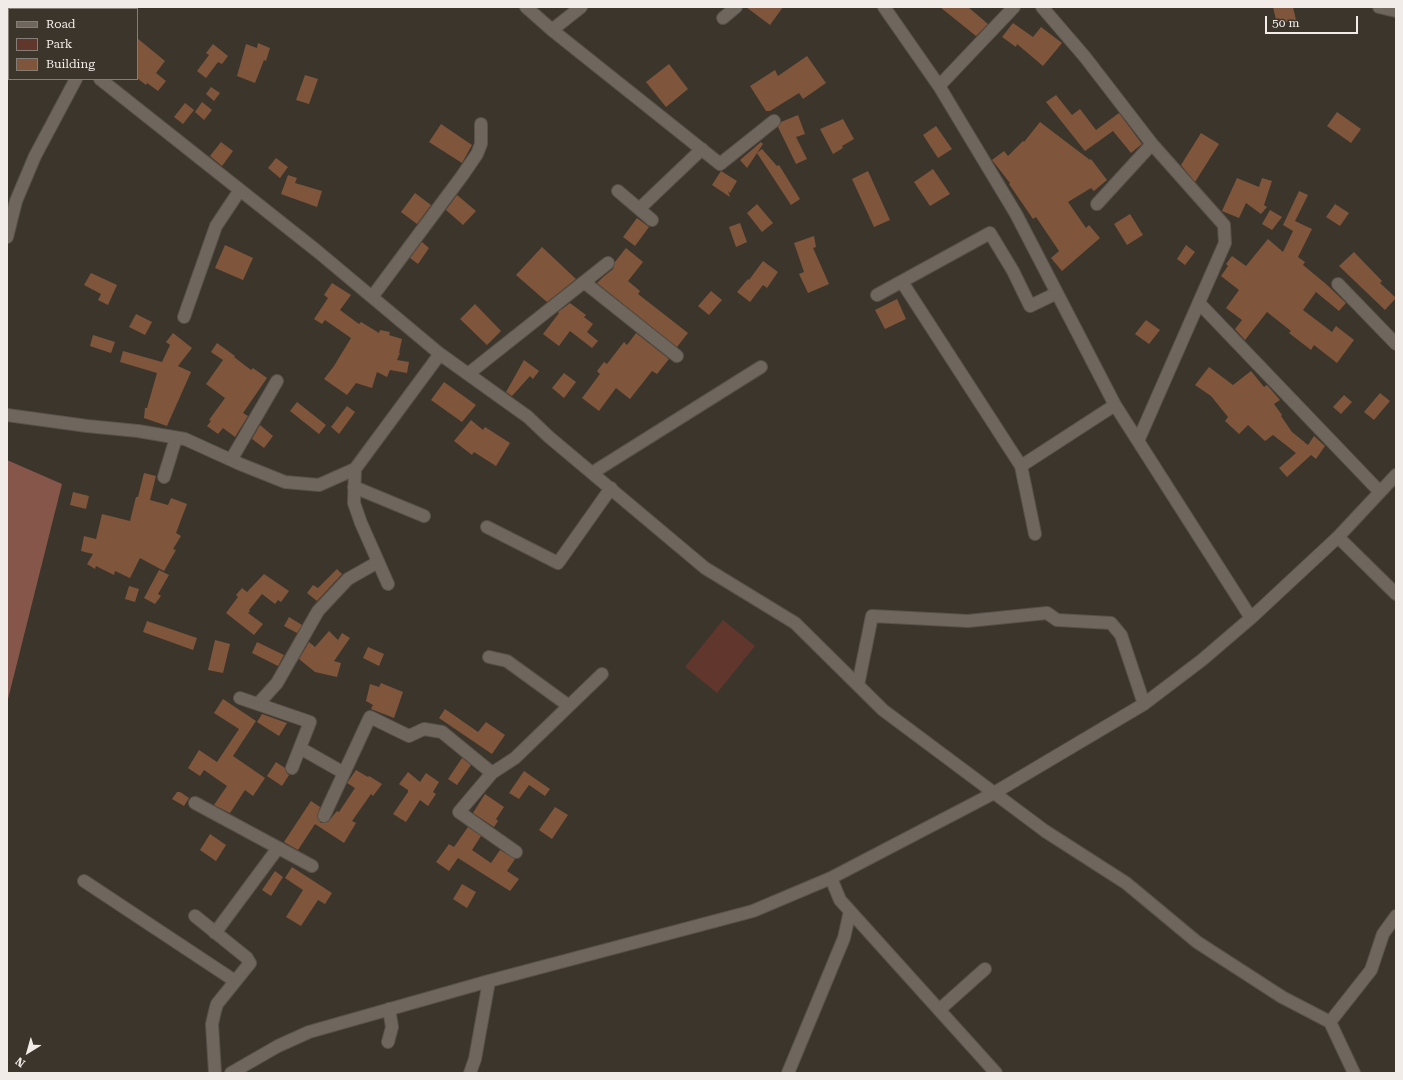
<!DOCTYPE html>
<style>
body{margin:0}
#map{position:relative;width:1403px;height:1080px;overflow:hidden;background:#3c352c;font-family:"Roboto Serif",serif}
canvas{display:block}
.frame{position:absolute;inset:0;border:8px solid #f1ece7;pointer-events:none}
.legend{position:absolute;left:8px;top:8px;width:130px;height:72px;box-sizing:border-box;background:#3c352c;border:1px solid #847e77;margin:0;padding:5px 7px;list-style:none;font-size:12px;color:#f1ece7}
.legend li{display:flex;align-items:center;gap:8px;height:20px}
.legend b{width:20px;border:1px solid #847e77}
.north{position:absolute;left:8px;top:1032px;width:40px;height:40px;-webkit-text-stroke:3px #3c352c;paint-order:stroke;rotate:217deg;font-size:11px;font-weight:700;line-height:16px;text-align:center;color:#f1ece7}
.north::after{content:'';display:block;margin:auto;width:14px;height:18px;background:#f1ece7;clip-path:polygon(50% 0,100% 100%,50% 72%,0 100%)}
.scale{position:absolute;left:1265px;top:16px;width:93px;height:18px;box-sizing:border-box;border:2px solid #f1ece7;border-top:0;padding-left:5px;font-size:12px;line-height:14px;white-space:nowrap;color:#f1ece7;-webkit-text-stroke:3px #3c352c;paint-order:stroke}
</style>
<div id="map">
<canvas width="1403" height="1080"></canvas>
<div class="frame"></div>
<ul class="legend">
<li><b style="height:5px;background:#6f675d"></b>Road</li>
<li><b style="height:11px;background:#61362c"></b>Park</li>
<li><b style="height:11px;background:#7f563c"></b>Building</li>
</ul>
<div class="north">N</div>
<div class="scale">50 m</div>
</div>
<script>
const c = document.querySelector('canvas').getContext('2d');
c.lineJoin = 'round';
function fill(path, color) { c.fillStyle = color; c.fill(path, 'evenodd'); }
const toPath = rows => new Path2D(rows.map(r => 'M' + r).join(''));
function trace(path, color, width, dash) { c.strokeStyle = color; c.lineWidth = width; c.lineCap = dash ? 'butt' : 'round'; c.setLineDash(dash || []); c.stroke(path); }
const green = toPath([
 [723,620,755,646,717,693,685,667]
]);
const forest = toPath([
 [7,460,62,484,7,703]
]);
const building = toPath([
 [746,7,783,7,770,25],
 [940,7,968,7,988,24,976,36],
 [1273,7,1293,7,1296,20,1277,24],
 [1013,23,1033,37,1041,27,1062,43,1043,66,1017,44,1016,47,1002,37],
 [137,38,165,61,156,73,166,81,158,91,147,83,146,85,137,78],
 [258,43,270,48,266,61,264,60,255,83,237,76,246,44,257,48],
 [213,44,228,56,222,64,218,62,206,78,197,71,209,55,206,53],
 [807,56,826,83,803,99,799,93,770,111,766,111,750,86,775,70,778,76],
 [669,64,688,89,666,107,646,82],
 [305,75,318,79,309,104,296,100],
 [211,87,220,93,214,101,206,94],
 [1056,95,1072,115,1080,109,1096,130,1119,113,1142,144,1131,153,1113,131,1085,151,1046,102],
 [202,102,212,110,204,120,195,112],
 [185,103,194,110,183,124,174,117],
 [1337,112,1361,129,1351,143,1327,126],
 [798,115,805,134,796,137,807,159,796,164,778,127,781,122],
 [843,119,854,139,842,146,843,148,833,154,820,129],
 [1040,122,1090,160,1091,159,1107,180,1094,191,1091,188,1068,202,1086,228,1089,225,1100,238,1062,271,1051,258,1059,251,1036,217,1033,219,1009,184,1010,183,992,160,1004,151,1008,156,1023,141,1024,142],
 [441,124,472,145,462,163,429,142],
 [936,126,952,149,938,158,923,135],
 [1201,133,1219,144,1195,182,1181,165],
 [221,142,233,151,222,166,210,156],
 [761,142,763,144,747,168,740,160],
 [762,149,777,166,779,165,800,199,791,205,757,153],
 [276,158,288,167,280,178,268,168],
 [933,169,950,194,930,206,914,182],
 [721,171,737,181,730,193,728,191,730,197,712,185],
 [868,171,890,220,874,227,852,179],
 [288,175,297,178,295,183,322,191,317,207,281,194],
 [1237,178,1259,187,1262,178,1272,181,1264,205,1267,207,1261,214,1246,203,1239,218,1222,211],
 [1299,191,1308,195,1295,221,1312,229,1298,257,1305,262,1303,265,1326,284,1346,303,1339,311,1316,292,1303,310,1332,332,1336,326,1354,340,1337,363,1314,345,1311,350,1289,333,1291,331,1267,312,1245,340,1235,329,1242,320,1226,308,1239,290,1221,276,1228,266,1226,264,1232,256,1246,266,1268,239,1283,252,1293,231,1283,225],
 [415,193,431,205,417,224,401,212],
 [457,195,476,211,463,225,446,210],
 [757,204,773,223,762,232,747,213],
 [1335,204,1349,213,1340,226,1326,217],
 [1270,210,1282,217,1272,230,1262,224],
 [1130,214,1143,235,1127,245,1114,224],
 [637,218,649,227,635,246,623,237],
 [740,223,747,242,736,247,729,227],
 [814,236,816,247,813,248,829,284,808,293,799,274,804,272,794,243],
 [422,242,429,248,418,264,410,258],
 [225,245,253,258,243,280,215,268],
 [1186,245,1195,252,1185,265,1177,259],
 [542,247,576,279,547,302,516,275],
 [626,248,643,262,628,281,640,291,638,294,688,333,677,347,597,283,602,278,613,269,615,262],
 [1354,252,1382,281,1380,283,1396,298,1385,310,1339,266],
 [763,261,778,272,767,288,763,285,750,302,737,292,748,279,749,280],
 [91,273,117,285,108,305,98,300,101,294,84,285],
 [332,283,351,295,340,310,359,324,361,322,379,333,380,330,390,332,389,335,402,339,399,353,400,353,397,360,409,362,407,373,390,370,387,377,377,372,372,388,356,383,347,395,324,379,334,366,351,338,325,320,322,324,314,319,328,298,324,295],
 [711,291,722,300,709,315,698,306],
 [897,299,906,319,885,329,875,310],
 [570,303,586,315,584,317,593,324,587,332,598,341,592,348,570,331,559,346,543,334,559,313,558,312],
 [475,304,501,331,487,345,460,319],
 [136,314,152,322,145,335,129,327],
 [1146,320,1160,330,1149,344,1135,334],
 [173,333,192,348,178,366,191,372,167,426,144,418,145,408,147,408,157,373,120,362,123,351,162,362,170,345,166,342],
 [636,333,669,359,657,374,652,371,630,399,616,388,599,411,582,398,600,374,597,371,604,362,607,364,624,342,627,345],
 [93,335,115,342,111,353,90,346],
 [217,343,235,356,234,357,251,370,253,368,267,378,243,413,248,416,235,437,223,428,218,434,207,426,211,421,209,420,225,398,206,384,223,360,211,352],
 [524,360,539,371,533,379,530,376,512,396,506,392],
 [1209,367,1233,385,1251,371,1264,387,1267,385,1280,400,1274,404,1282,415,1281,416,1292,432,1308,445,1314,436,1325,446,1316,459,1311,455,1287,477,1279,468,1296,453,1273,435,1265,441,1248,425,1239,434,1225,421,1228,417,1211,396,1195,385],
 [564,373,576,382,564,398,552,388],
 [444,382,476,405,462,422,431,400],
 [1380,393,1390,401,1374,420,1364,412],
 [1344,395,1352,402,1341,414,1333,407],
 [297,402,326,425,319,434,290,411],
 [347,406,355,412,339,434,331,427],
 [471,420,483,430,485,427,510,443,496,466,474,452,472,455,454,441],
 [260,425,273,436,264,448,252,439],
 [144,473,156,476,150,500,168,505,171,498,187,504,176,533,181,536,173,549,176,550,164,571,140,558,130,578,115,571,114,575,96,566,95,569,87,564,93,554,81,551,84,536,96,539,102,514,130,521,136,497,138,497],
 [73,492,89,496,86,509,70,505],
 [337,569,342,574,317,601,307,593,313,585,318,588],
 [159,570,169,575,158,594,161,596,155,604,144,598],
 [264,574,289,591,281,602,278,600,275,604,262,594,249,610,250,611,248,613,263,624,254,635,226,613,238,597,236,595,242,588,247,592],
 [129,586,139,589,135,602,125,599],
 [289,617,302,625,297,633,284,626],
 [147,621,197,638,193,650,143,632],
 [329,631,338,640,342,633,350,638,334,661,341,663,337,677,315,672,299,659,309,642,315,647],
 [215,640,230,644,223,673,208,670],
 [257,642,284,655,278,666,252,653],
 [368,647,384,654,379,666,363,658],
 [381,683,403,692,394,718,371,709,373,705,366,701,370,684,379,687],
 [223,699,256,721,233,756,265,778,253,796,245,790,230,813,214,805,227,786,204,770,200,776,188,768,199,750,217,762,239,729,214,713],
 [445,709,478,732,486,722,505,735,492,754,439,718],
 [262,714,287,723,279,736,257,722],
 [462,758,471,765,457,785,448,779],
 [276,762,285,768,286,772,289,775,282,786,267,776],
 [356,770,368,777,369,776,382,784,373,796,371,794,352,821,356,823,344,843,315,824,298,850,284,842,311,801,320,807,317,817,321,823,328,822,337,811,339,812,355,788,347,783],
 [524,771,550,789,545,796,529,785,519,799,509,793],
 [408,772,420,782,426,773,439,782,433,792,436,794,428,806,420,800,406,822,393,814,408,792,408,790,399,784],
 [177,792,180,792,189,798,184,806,172,799],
 [485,794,504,807,496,819,498,821,494,827,473,813],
 [555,807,568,815,552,839,539,830],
 [468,827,481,836,472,850,491,863,500,850,515,859,507,871,519,879,510,891,458,858,449,871,436,862,449,844,454,847],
 [210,834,226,845,216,861,200,850],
 [292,867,332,893,325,904,318,900,301,926,286,917,303,890,285,878],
 [275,871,283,877,271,896,262,890],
 [462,884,476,892,467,908,453,899]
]);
const minor = toPath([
 [27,7,29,9],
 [526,7,552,30,720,164,774,121],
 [884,7,939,86,1016,214,1115,405,1251,618],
 [1042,7,1085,57,1152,144,1224,225,1225,243,1138,441],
 [1379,7,1396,11],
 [723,18,736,7],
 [552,30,581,7],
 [7,50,9,48],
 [100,79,317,251,440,354,528,417,549,437,705,568,795,623,883,710,1045,831,1126,883,1197,942,1282,997,1330,1022,1354,1073],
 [939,86,1014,7],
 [618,191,652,220],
 [1097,204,1152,144],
 [639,209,702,149],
 [7,237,16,201,35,156,76,79],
 [584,282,677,356],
 [902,282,1021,466,1035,534],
 [1338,284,1396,344],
 [877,295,990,233,1013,271,1030,306,1057,293],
 [372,297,462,176,477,154,481,144,481,124],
 [1199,303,1380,492],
 [184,317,216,226,240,190],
 [468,374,608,263],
 [7,415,87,426,138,431,185,439,240,464,285,482,319,485,355,469,440,354],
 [231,460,277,381],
 [1021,466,1115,405],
 [355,469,354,503,361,523,388,584],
 [592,473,761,367],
 [164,477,176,438],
 [354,487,424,516],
 [487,527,558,563,611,488],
 [1338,537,1396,594],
 [489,657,507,661,569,706],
 [858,685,872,616,968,621,1047,613,1057,620,1111,623,1121,635,1144,704],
 [240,698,310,722,292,768],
 [258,704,277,683,318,611,348,579,378,562],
 [300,748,344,773],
 [195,803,312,866],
 [324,816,370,717,409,736,424,729,442,732,492,773],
 [516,852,459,812,492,773,515,758,602,674],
 [831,878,840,900,996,1073],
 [84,881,235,981],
 [195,916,247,958,250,963,217,1004,215,1011,212,1024,215,1073],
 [215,933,278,848],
 [939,1010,985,969],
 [1330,1022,1371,970,1383,934,1396,916],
 [388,1042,392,1027,389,1009],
 [231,1073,278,1046,309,1032,489,981,753,911,831,878,994,793,1144,704,1202,660,1251,618,1338,537,1396,475],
 [470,1073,475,1059,489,981],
 [788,1073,844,938,850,911]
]);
fill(green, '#61362c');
fill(forest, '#86564b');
fill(building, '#7f563c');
trace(minor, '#59524b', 14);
trace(minor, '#6f675d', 12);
</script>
